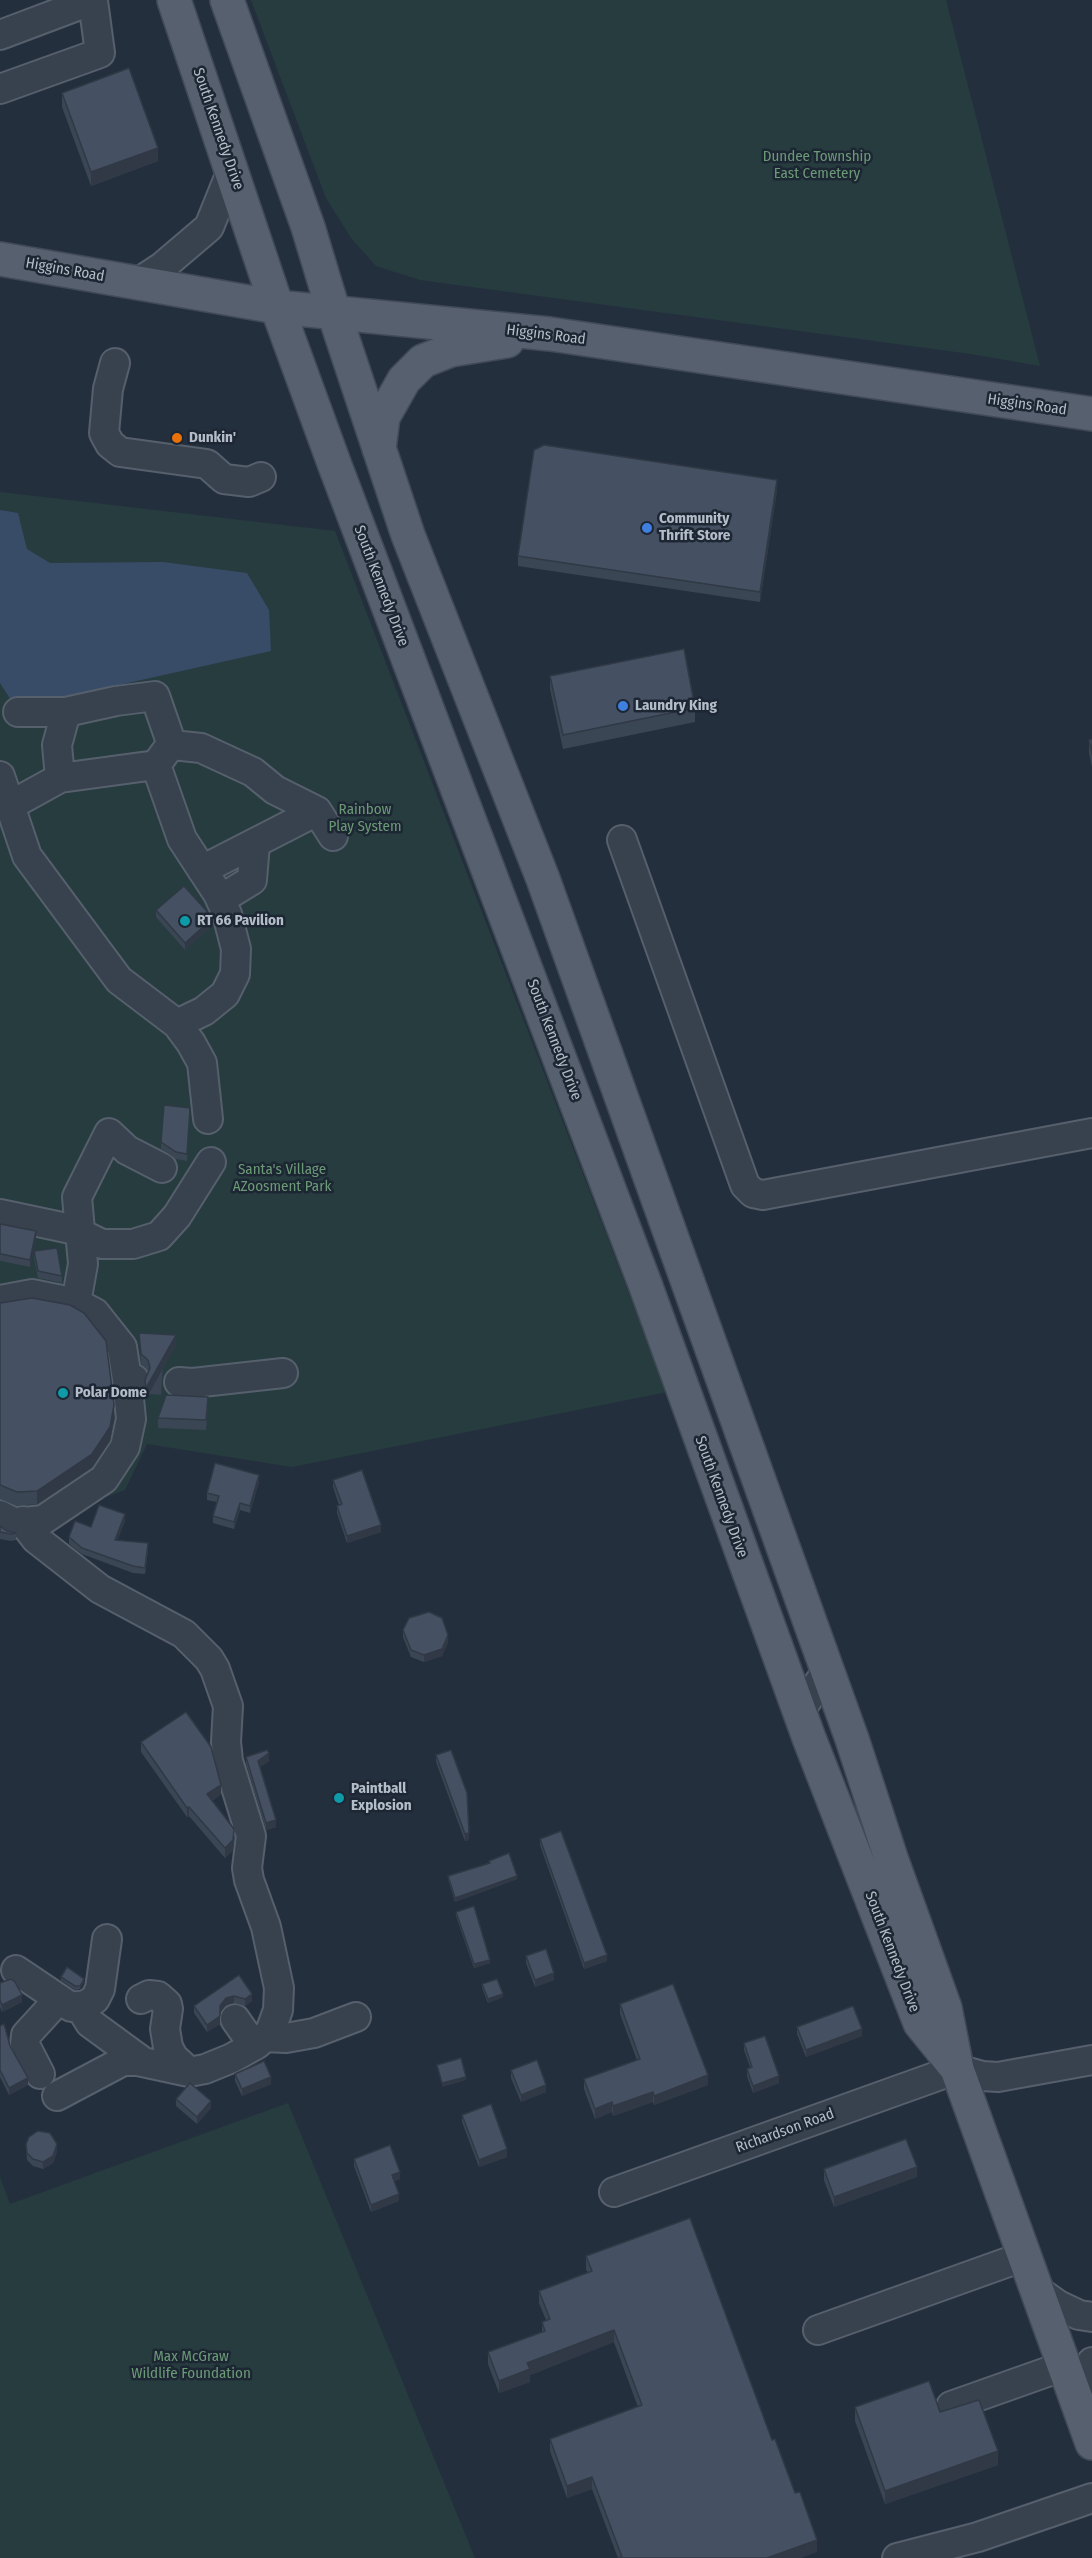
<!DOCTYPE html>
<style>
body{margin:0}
canvas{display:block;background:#242f3e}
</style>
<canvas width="1092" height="2558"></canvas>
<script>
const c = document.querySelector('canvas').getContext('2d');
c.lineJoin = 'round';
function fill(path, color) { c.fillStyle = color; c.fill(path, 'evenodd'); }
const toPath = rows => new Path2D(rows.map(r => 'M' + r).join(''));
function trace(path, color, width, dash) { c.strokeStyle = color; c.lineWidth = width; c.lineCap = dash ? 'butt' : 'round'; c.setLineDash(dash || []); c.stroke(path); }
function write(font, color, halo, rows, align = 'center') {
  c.font = font + ' "Fira Sans Condensed",sans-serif'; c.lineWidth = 5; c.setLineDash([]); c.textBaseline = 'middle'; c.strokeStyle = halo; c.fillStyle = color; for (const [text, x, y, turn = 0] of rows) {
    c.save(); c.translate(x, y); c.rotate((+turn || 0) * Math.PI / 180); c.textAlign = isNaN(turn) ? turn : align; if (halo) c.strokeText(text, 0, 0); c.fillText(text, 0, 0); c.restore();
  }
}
const green = toPath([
 [251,0,946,0,1040,366,971,354,420,280,376,266,351,238,326,198],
 [0,492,335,531,667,1392,292,1467,147,1444,125,1490,39,1522,0,1514],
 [288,2103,475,2558,0,2558,0,2177,10,2204]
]);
const water = toPath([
 [0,510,18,513,27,549,50,563,163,562,247,573,269,610,271,651,16,708,0,683]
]);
const minorTunnel = toPath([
 [134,1379,179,1382]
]);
const minor = toPath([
 [0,35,93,0],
 [0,89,100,53,93,1],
 [136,284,162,267,209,227,232,170],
 [115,363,108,389,104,433,110,444,120,452,207,464,224,479,249,482,261,477],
 [18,712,66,712,116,701,155,696,172,745],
 [172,745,201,748,253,772,275,790,317,811,333,836],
 [156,765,182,839,218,894,227,914,236,949,235,974,225,994,204,1011,177,1024],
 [0,776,27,856,119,980,177,1024,191,1043,202,1063,208,1119],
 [60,778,57,745,66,712],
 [11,805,60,778,156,765,167,750],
 [622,840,745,1185,753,1193,763,1195,1092,1133],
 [202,870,317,811],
 [221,899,252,880,255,843],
 [0,1214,71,1229,102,1244,133,1244,159,1236,177,1216,211,1162],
 [0,1300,32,1294,76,1303],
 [134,1379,127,1379,122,1347,95,1313,76,1303,83,1264,77,1197,109,1133,127,1150,162,1168],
 [179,1382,193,1383,283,1373],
 [0,1515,15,1523,43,1520,104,1479,125,1447,131,1419,127,1379],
 [22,1521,36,1539,100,1589,184,1634,209,1659,215,1669,228,1706,226,1742,228,1761,251,1836,247,1868,249,1880,266,1927,279,1988,278,2010,270,2032,257,2044,232,2058,205,2069,189,2072,138,2061,123,2061,57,2096],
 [799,1712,827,1671],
 [16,1970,71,2007,86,2005,95,1999,100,1989,107,1939],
 [141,1999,149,1995,158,1996,167,2004,168,2009,165,2029,168,2047,173,2057,189,2072],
 [80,2007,90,2023,142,2061],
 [235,2019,254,2046],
 [265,2037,286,2038,314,2033,356,2017],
 [40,2074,25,2045,26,2035,59,1999],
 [614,2192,957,2069,982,2076,998,2077,1092,2060],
 [1037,2290,1058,2305,1079,2315,1092,2317],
 [818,2330,1025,2256],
 [951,2406,1064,2366],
 [1083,2417,1085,2381,1092,2362],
 [897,2558,978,2537,1092,2498]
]);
const major = toPath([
 [174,0,277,307,334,463,645,1284,809,1738,920,2023,954,2065],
 [227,0,308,227,334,313,408,535,543,879,852,1739,891,1858,945,2008,957,2069,1092,2443],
 [0,259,277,307,550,334,1092,414],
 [379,449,383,417,404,380,423,361,451,350,507,341]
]);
const wall = toPath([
 [62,93,158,161,91,186,62,107],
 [777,490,760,602,518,566,518,556],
 [550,676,695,708,695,722,563,749,550,689],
 [1092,739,1092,767,1089,753,1089,740],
 [156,910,213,925,185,950,156,917],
 [190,1115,187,1161,176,1159,161,1149,161,1142],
 [0,1224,36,1238,30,1267,1,1261,0,1260],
 [34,1251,62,1276,62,1283,38,1278,34,1258],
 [0,1303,114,1418,110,1441,92,1467,37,1504,17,1506,0,1499],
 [139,1333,176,1345,146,1399,145,1380,149,1372,148,1370,141,1364],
 [208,1407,206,1430,158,1428,158,1418],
 [333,1480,381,1532,347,1543,337,1513,337,1506,339,1505,333,1487],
 [259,1482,250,1513,240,1510,234,1529,213,1523,213,1516,217,1502,207,1500,207,1493],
 [125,1521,117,1540,148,1550,145,1574,133,1573,82,1554,69,1544,69,1537,91,1527],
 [0,1526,7,1531,16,1533,16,1540,11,1541,0,1539],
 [403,1630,448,1642,442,1656,424,1662,411,1657,403,1637],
 [141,1742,221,1794,212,1801,234,1839,233,1850,225,1858,189,1816,187,1817,141,1752],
 [436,1755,469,1840,465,1841,436,1762],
 [246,1757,269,1761,260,1767,276,1827,266,1830,246,1764],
 [540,1839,607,1961,584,1969,540,1845],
 [489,1861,517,1879,455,1902,448,1879,448,1876,489,1863],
 [456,1912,490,1963,474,1968,456,1916],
 [526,1956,554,1980,535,1987,526,1963],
 [239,1975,252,2001,245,2006,234,2003,226,2005,220,2013,220,2024,207,2032,194,2013,194,2006],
 [61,1977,84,1982,80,1989,75,1990,61,1980],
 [0,1983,22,2002,2,2012,0,2007],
 [482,1984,503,1997,488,2003,482,1988],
 [620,2004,708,2085,654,2105,653,2102,613,2116,612,2112,595,2119,584,2089,584,2079,637,2060,620,2014],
 [0,2026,10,2046,28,2085,9,2095,0,2077],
 [797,2027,862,2036,806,2057,797,2034],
 [744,2043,779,2083,753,2093,747,2076,747,2069,750,2067,744,2050],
 [511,2070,546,2092,521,2102,511,2078],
 [235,2074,271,2084,242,2096,235,2081],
 [176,2099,211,2108,197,2124,176,2106],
 [462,2115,507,2157,479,2167,462,2122],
 [26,2144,57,2151,53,2163,43,2169,33,2166,27,2160],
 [354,2159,400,2179,394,2181,399,2201,371,2212,354,2166],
 [824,2169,917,2177,834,2207,824,2180],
 [586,2256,772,2440,817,2552,618,2558,592,2489,567,2498,550,2451,550,2439,638,2407,614,2342,530,2375,530,2382,499,2393,488,2364,488,2352,542,2332,542,2322,546,2320,539,2303,539,2291,588,2273,586,2269],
 [855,2407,940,2412,998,2465,885,2504,855,2421]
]);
const shadedWall = toPath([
 [158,148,158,161,91,186,91,172],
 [777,480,777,490,760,602,760,592],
 [213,918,213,925,185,950,185,943],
 [36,1231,36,1238,30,1267,30,1260],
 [176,1335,176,1345,146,1399,146,1388],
 [114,1405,114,1418,110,1441,92,1467,37,1504,37,1491],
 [259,1475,259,1482,250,1513,250,1506],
 [240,1503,240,1510,234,1529,234,1522],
 [125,1514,125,1521,115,1546,115,1540],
 [381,1525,381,1532,347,1543,347,1536],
 [448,1635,448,1642,442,1656,424,1662,424,1655],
 [269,1753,269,1761,258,1768,258,1761],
 [221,1785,221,1794,207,1804,207,1794],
 [189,1807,189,1816,187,1817,187,1808],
 [276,1820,276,1827,266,1830,266,1823],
 [234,1829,233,1850,225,1858,225,1848],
 [469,1833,469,1840,465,1841,465,1834],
 [517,1876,517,1879,455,1902,455,1898],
 [607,1955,607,1961,584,1969,584,1963],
 [490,1960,490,1963,474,1968,474,1964],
 [554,1973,554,1980,535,1987,535,1980],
 [84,1979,84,1982,80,1989,80,1986],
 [252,1994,252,2001,245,2006,245,1999],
 [503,1994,503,1997,488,2003,488,1999],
 [22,1995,22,2002,2,2012,2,2005],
 [234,1996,234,2003,226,2005,220,2013,220,2006,226,1998],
 [220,2016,220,2024,207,2032,207,2025],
 [862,2029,862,2036,806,2057,806,2050],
 [708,2075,708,2085,654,2105,654,2096],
 [779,2076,779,2083,753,2093,753,2086],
 [271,2077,271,2084,242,2096,242,2089],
 [466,2077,466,2080,442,2087,442,2083],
 [28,2078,28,2085,9,2095,9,2088],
 [546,2085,546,2092,521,2102,521,2095],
 [653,2092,653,2102,613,2116,613,2106],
 [211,2101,211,2108,197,2124,197,2117],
 [612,2102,612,2112,595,2119,595,2109],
 [57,2144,57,2151,53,2163,43,2169,43,2162],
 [507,2149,507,2157,479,2167,479,2160],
 [917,2167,917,2177,834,2207,834,2197],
 [400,2172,400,2179,392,2182,392,2175],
 [399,2194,399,2201,371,2212,371,2205],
 [614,2330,614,2342,530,2375,530,2382,499,2393,499,2381,527,2363],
 [998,2451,998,2465,885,2504,885,2491],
 [592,2477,592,2489,567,2498,567,2486],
 [817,2540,817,2552,801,2558,767,2558]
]);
const building = toPath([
 [129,68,158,148,91,172,62,93,129,68],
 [544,445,777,480,760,592,518,556,534,450,544,445],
 [684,649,695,708,563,735,550,676,684,649],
 [1092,739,1092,754,1089,740,1092,739],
 [184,886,213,918,185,943,156,910,184,886],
 [164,1105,190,1108,187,1154,176,1152,161,1142,164,1105],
 [0,1224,36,1231,30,1260,1,1254,0,1253,0,1224],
 [57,1248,62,1276,38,1271,34,1251,57,1248],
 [32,1298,70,1305,84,1313,106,1341,114,1405,110,1427,92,1454,37,1491,17,1492,0,1485,0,1303,32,1298],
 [139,1333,176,1335,146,1388,145,1380,150,1368,148,1360,141,1354,139,1333],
 [166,1395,208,1397,206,1420,158,1418,166,1395],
 [215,1463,259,1475,250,1506,240,1503,234,1522,213,1516,219,1496,207,1493,215,1463],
 [362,1470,381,1525,347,1536,337,1506,342,1504,333,1480,362,1470],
 [99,1505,125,1514,115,1540,148,1543,145,1568,133,1566,82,1548,69,1537,75,1521,91,1527,99,1505],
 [0,1526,7,1531,16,1533,11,1534,0,1532,0,1526],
 [429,1612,442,1618,448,1635,442,1649,424,1655,411,1650,403,1630,409,1618,429,1612],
 [186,1712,211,1747,221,1785,207,1794,234,1829,233,1840,225,1848,189,1807,187,1808,141,1742,186,1712],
 [267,1750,269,1753,258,1761,276,1820,266,1823,246,1757,267,1750],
 [451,1750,467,1793,469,1833,465,1834,436,1755,451,1750],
 [561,1831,607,1955,584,1963,540,1839,561,1831],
 [509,1853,517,1876,455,1898,448,1876,490,1863,489,1861,509,1853],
 [474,1906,490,1960,474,1964,456,1912,474,1906],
 [546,1949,554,1973,535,1980,526,1956,546,1949],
 [67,1967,84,1979,80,1986,75,1986,61,1977,67,1967],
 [239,1975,252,1994,245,1999,234,1996,226,1998,220,2006,220,2016,207,2025,194,2006,239,1975],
 [11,1979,15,1982,22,1995,2,2005,0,2000,0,1983,11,1979],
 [497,1979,503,1994,488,1999,482,1984,497,1979],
 [673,1984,708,2075,654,2096,653,2092,613,2106,612,2102,595,2109,584,2079,640,2059,620,2004,673,1984],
 [853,2006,862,2029,806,2050,797,2027,853,2006],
 [4,2024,10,2046,28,2078,9,2088,0,2070,0,2026,4,2024],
 [765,2036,779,2076,753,2086,747,2069,752,2067,744,2043,765,2036],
 [461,2058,466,2077,442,2083,437,2065,461,2058],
 [537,2060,546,2085,521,2095,511,2070,537,2060],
 [264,2061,271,2077,242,2089,235,2074,264,2061],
 [190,2083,211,2101,197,2117,176,2099,190,2083],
 [491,2104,507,2149,479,2160,462,2115,491,2104],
 [38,2131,50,2133,57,2144,53,2156,43,2162,33,2159,27,2153,26,2144,29,2137,38,2131],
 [906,2139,917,2167,834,2197,824,2169,906,2139],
 [390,2145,400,2172,392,2175,399,2194,371,2205,354,2159,390,2145],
 [690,2218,772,2440,775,2439,795,2493,800,2492,817,2540,767,2558,618,2558,622,2557,592,2477,567,2486,550,2439,642,2405,614,2330,527,2363,530,2369,499,2381,488,2352,545,2331,542,2322,550,2319,539,2291,592,2271,586,2256,690,2218],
 [929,2381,940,2412,979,2400,998,2451,885,2491,855,2407,929,2381]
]);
const markers = [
 [177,438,6,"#e8710a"],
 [647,528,6,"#3f7fe0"],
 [623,706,6,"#3f7fe0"],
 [185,921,6,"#0f9aa8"],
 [63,1393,6,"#0f9aa8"],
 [339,1798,6,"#0f9aa8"]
];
const streetNames = [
 ["South Kennedy Drive",218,129,71],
 ["Higgins Road",65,270,10],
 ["Higgins Road",546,335,7],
 ["Higgins Road",1027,405,8],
 ["South Kennedy Drive",381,586,69],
 ["South Kennedy Drive",554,1040,69],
 ["South Kennedy Drive",721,1497,70],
 ["South Kennedy Drive",892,1952,69],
 ["Richardson Road",785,2131,-20]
];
const parkNames = [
 ["Dundee Township",817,157],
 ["East Cemetery",817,174],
 ["Rainbow",365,810],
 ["Play System",365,827],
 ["Santa's Village",282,1170],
 ["AZoosment Park",282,1187],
 ["Max McGraw",191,2357],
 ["Wildlife Foundation",191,2374]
];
const poiNames = [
 ["Dunkin'",189,438],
 ["Community",659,519],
 ["Thrift Store",659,536],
 ["Laundry King",635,706],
 ["RT 66 Pavilion",197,921],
 ["Polar Dome",75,1393],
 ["Paintball",351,1789],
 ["Explosion",351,1806]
];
fill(green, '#263c3f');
fill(water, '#394c67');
trace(minorTunnel, '#3a4453', 28, [28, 14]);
trace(minor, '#565f6c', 32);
trace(major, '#414a57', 36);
trace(minor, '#38414e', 28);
trace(major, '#56606e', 33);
fill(wall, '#3b4654');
fill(shadedWall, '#303945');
fill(building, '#455162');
trace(building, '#303945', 1.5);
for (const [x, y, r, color] of markers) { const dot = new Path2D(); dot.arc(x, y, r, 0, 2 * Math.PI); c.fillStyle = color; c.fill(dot); trace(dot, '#1d2633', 2); }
write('15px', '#b4bcc9', '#1d2633', streetNames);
write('15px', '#6b9a76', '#1d2633', parkNames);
write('bold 15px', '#b4bcc9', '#1d2633', poiNames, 'left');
</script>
